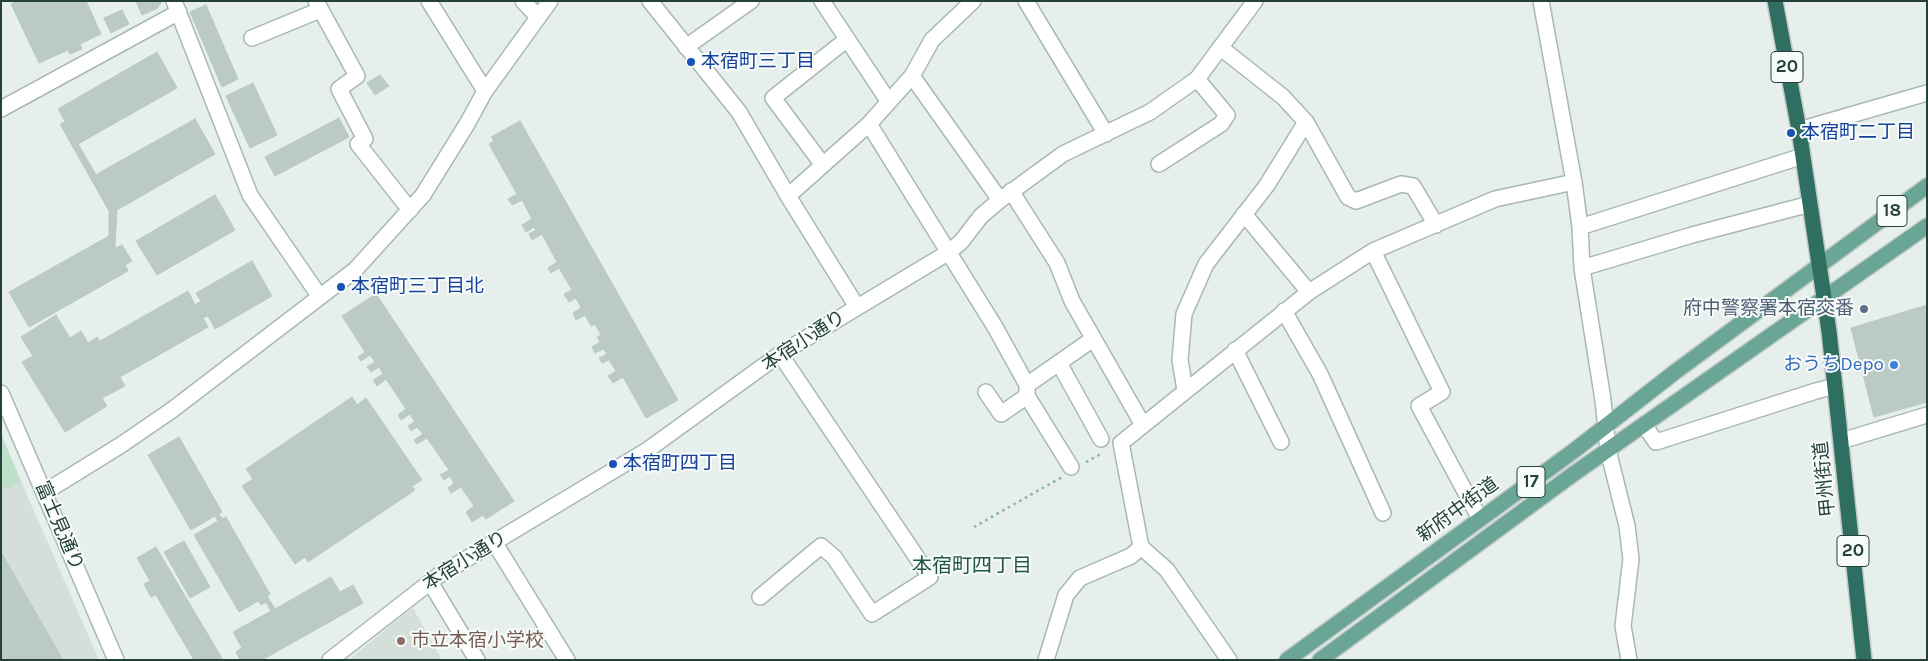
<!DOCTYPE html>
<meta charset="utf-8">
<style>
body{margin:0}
#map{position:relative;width:1928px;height:661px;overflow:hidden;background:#e6efeb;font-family:Karla,sans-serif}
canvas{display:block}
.frame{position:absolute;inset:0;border:2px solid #24423a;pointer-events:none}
</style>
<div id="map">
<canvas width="1928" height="661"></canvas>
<div class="frame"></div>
</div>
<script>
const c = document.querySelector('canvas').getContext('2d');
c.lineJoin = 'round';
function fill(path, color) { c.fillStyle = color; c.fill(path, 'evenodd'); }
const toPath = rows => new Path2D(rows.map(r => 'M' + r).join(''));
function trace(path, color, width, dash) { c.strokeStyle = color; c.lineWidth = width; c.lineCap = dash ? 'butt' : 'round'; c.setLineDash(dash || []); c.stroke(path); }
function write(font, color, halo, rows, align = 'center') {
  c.font = font + ' Karla,"Noto Sans JP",sans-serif'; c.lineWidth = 4; c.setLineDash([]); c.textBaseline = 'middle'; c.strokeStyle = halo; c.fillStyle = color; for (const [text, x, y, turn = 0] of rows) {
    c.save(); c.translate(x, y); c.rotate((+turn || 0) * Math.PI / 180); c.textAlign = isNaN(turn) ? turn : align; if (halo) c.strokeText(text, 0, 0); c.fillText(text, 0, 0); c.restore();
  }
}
const built = toPath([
 [1,434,21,481,99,660,1,660],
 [413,608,442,660,349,660,393,623]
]);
const green = toPath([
 [1,434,21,481,5,490,1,483]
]);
const building = toPath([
 [17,1,86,1,101,34,80,44,82,49,70,54,68,50,39,63,11,4,17,1],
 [136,1,160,1,161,4,158,6,158,8,142,15,136,1],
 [206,5,238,79,222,87,190,12,206,5],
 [122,10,129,24,111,33,104,18,122,10],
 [157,52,177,88,78,144,58,109,157,52],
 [380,75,389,86,375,95,367,83,380,75],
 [253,83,277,135,250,148,226,96,253,83],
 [339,118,349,137,275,176,265,157,339,118],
 [195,119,215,154,117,210,97,174,195,119],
 [520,121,678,400,646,418,623,377,613,383,608,376,616,371,609,360,602,363,599,358,607,354,604,349,595,353,592,347,600,342,597,337,601,335,595,324,591,326,585,315,576,320,573,313,581,308,576,298,569,302,564,294,572,290,559,268,551,273,548,268,557,262,542,234,532,240,529,234,536,230,534,227,526,232,522,225,532,219,522,200,512,205,508,199,517,194,489,144,494,141,491,137,520,121],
 [65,122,117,210,115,246,116,248,122,245,132,261,125,265,128,271,29,327,9,292,109,236,109,211,60,124,65,122],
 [215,195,235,230,157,275,136,241,215,195],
 [252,261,272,296,215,329,208,316,203,318,208,327,120,377,100,341,188,291,195,305,201,301,196,293,252,261],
 [376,294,514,501,486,519,483,515,472,522,466,512,474,506,461,487,451,493,448,488,454,483,450,476,444,480,440,475,449,470,427,438,417,444,414,440,423,434,417,427,411,431,408,426,415,422,410,414,401,420,398,415,406,409,386,379,377,386,373,380,383,374,379,367,371,372,367,367,375,362,370,355,361,361,358,357,365,352,342,316,376,294],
 [1927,305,1927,402,1874,417,1851,328,1927,305],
 [56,315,70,338,81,331,88,343,97,337,125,386,102,398,107,406,65,432,22,362,33,356,21,337,56,315],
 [352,397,357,405,366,398,422,480,412,486,415,490,308,562,305,557,295,564,242,486,253,479,246,469,352,397],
 [179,437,222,512,219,514,222,519,226,517,270,594,267,596,275,609,331,577,340,592,353,585,363,603,262,660,240,660,236,652,242,648,233,632,271,611,266,602,261,605,258,601,239,612,194,535,218,521,215,516,191,530,148,455,179,437],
 [184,541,210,587,190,598,164,552,184,541],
 [156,547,223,660,194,660,156,595,151,597,144,584,150,581,137,558,156,547],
 [1,552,63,660,1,660,1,552]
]);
const path = toPath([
 [1086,462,1101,454],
 [974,527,1062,477]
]);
const minor = toPath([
 [174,1,250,195,320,297],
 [316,1,357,76,339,89,365,139,358,144,410,210],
 [429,1,485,91],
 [523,1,538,17],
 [650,1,739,112,788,196,857,307],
 [822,1,889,102],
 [1026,1,1106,134],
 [1541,1,1574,182,1580,227,1582,268,1603,400,1608,450,1627,526,1631,559,1623,626,1629,660],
 [252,38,320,10],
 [686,47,751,1],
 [1221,48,1283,97,1306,122,1348,197,1356,201,1401,184,1413,186,1436,225],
 [912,76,1000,200],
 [1,109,179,12],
 [869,124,995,327,1027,385,1027,396,1071,467],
 [1799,130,1927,93],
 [1159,164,1221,124,1227,115,1197,79],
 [823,165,773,98,846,40],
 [1011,191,1057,263,1072,301,1143,425],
 [788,196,869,124,912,76,932,40,973,1],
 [1244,214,1309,292],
 [1580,227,1803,156],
 [1373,251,1442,392,1419,406,1480,519],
 [1582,268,1692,235,1810,204],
 [1284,311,1320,374,1383,513],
 [1235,350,1281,442],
 [1059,363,1101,439],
 [1027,385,1093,339],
 [1185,390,1180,360,1184,314,1206,264,1267,185,1306,122],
 [986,392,1001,414,1027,396],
 [1,393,116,660],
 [1644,425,1656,442,1816,391,1835,386],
 [1841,441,1927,415],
 [45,492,121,445,172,410,355,270,423,195,467,124,485,91,550,1],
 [494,542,567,660],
 [430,582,477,660],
 [760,597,821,546,834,557,872,614,930,577,780,354],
 [330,660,438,576,646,451,780,354,949,252,961,242,981,216,1000,200,1063,154,1150,112,1197,79,1255,1],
 [1046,660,1066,595,1080,578,1131,556,1141,547],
 [1229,660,1167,570,1141,547,1121,443,1309,292,1373,251,1495,199,1574,182]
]);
const major = toPath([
 [1287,660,1575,450,1675,372,1927,186],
 [1320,660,1572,475,1927,226]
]);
const highway = toPath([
 [1775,1,1799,130,1829,331,1864,660]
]);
const markers = [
 [691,62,5,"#1a4fb4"],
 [1791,133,5,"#1a4fb4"],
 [341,287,5,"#1a4fb4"],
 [1864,309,5,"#5c6f8a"],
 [1894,365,5,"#3f7fe0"],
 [613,464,5,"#1a4fb4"],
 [401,641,5,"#8d6e63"]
];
const shields = [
 [1787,67,32],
 [1892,211,30],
 [1531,482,28],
 [1853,551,32]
];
const shieldNames = [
 ["20",1787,67],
 ["18",1892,211],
 ["17",1531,482],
 ["20",1853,551]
];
const transitNames = [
 ["本宿町三丁目",701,62],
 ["本宿町二丁目",1801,133],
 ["本宿町三丁目北",351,287],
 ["本宿町四丁目",623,464]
];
const serviceNames = [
 ["府中警察署本宿交番",1854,309]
];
const streetNames = [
 ["本宿小通り",804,341,-33],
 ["甲州街道",1825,479,-96],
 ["新府中街道",1458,510,-36],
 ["富士見通り",59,526,67],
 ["本宿小通り",465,561,-32]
];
const shopNames = [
 ["おうちDepo",1884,365]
];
const educationNames = [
 ["市立本宿小学校",411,641]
];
const neighbourhoodNames = [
 ["本宿町四丁目",972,566]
];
fill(built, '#d4dfda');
fill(green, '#bfe0c8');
fill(building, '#bbcac4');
trace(building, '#b8c9c2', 1);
trace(minor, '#a8b8b2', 18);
trace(major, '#c2cac8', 18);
trace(highway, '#c2cac8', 18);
trace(path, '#86b3a5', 2.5, [2.5, 4]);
trace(minor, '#fff', 15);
trace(major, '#6aa596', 15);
trace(highway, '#2f6f62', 15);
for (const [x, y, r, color] of markers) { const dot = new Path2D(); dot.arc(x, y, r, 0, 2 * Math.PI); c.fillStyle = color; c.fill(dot); trace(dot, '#f7fbf9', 2); }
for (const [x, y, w] of shields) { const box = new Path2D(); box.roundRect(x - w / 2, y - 15.5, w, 31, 4); c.fillStyle = '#f7fbf9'; c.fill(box); trace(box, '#24423a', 1); }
write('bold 18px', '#24423a', null, shieldNames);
write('19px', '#164399', '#f7fbf9', transitNames, 'left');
write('19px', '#4e5e75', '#f7fbf9', serviceNames, 'right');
write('19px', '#24423a', '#f7fbf9', streetNames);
write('19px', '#366cbe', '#f7fbf9', shopNames, 'right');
write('19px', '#785e54', '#f7fbf9', educationNames, 'left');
write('20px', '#1f5548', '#f7fbf9', neighbourhoodNames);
</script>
